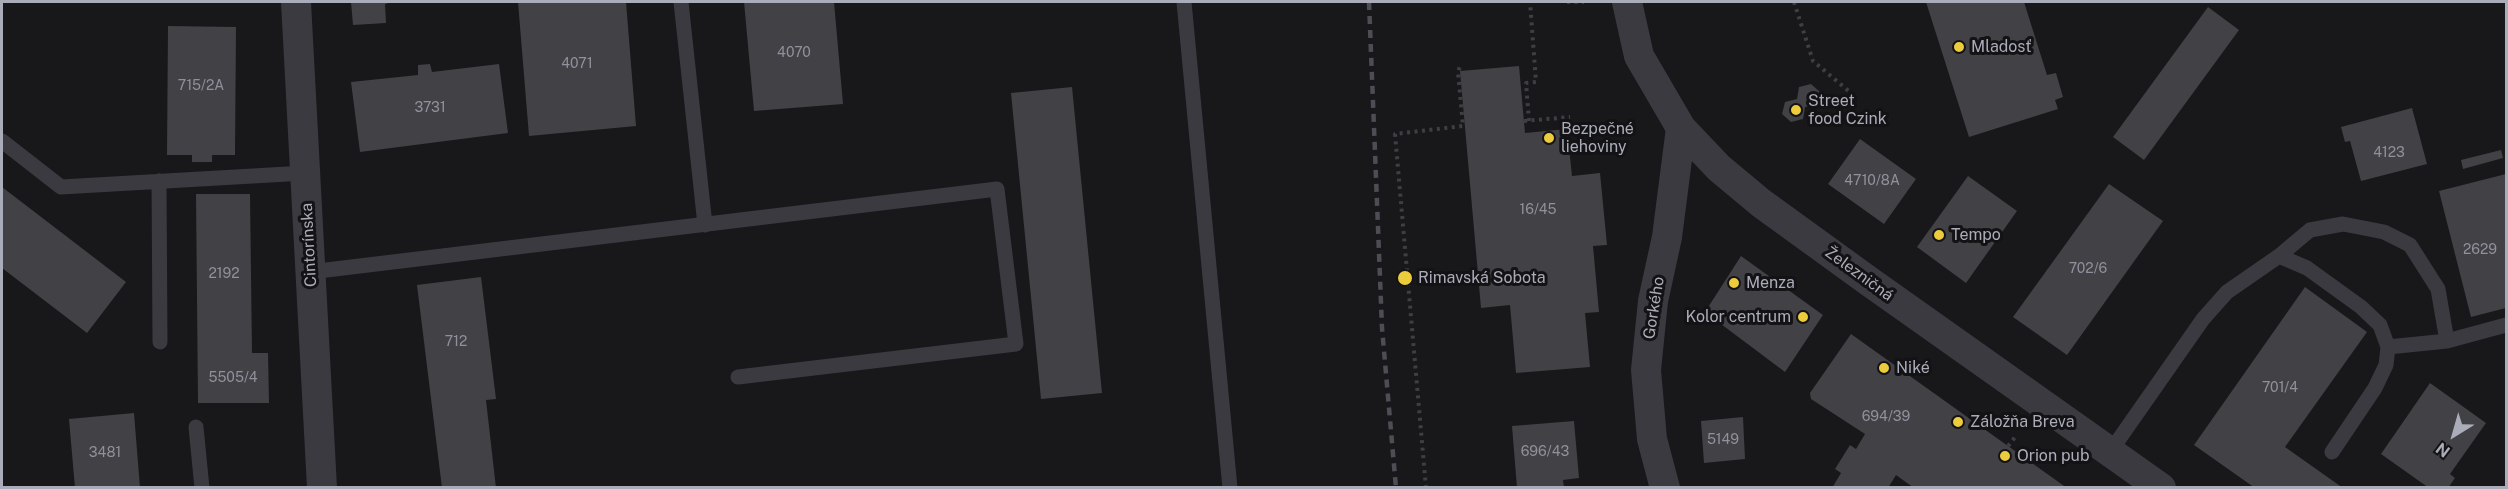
<!DOCTYPE html>
<meta charset="utf-8">
<style>
body{margin:0}
#map{position:relative;width:2508px;height:489px;overflow:hidden;background:#181719;font-family:"Public Sans",sans-serif}
canvas{display:block}
.frame{position:absolute;inset:0;border:3px solid #aaacb9;pointer-events:none}
.north{position:absolute;left:2424px;top:405px;width:60px;height:60px;-webkit-text-stroke:4px #131214;paint-order:stroke;rotate:217deg;font-size:16px;font-weight:700;line-height:24px;text-align:center;color:#aaacb9}
.north::after{content:'';display:block;margin:auto;width:21px;height:27px;background:#aaacb9;clip-path:polygon(50% 0,100% 100%,50% 72%,0 100%)}
</style>
<div id="map">
<canvas width="2508" height="489"></canvas>
<div class="frame"></div>
<div class="north">N</div>
</div>
<script>
const c = document.querySelector('canvas').getContext('2d');
c.lineJoin = 'round';
function fill(path, color) { c.fillStyle = color; c.fill(path, 'evenodd'); }
const toPath = rows => new Path2D(rows.map(r => 'M' + r).join(''));
function trace(path, color, width, dash) { c.strokeStyle = color; c.lineWidth = width; c.lineCap = dash ? 'butt' : 'round'; c.setLineDash(dash || []); c.stroke(path); }
function write(font, color, halo, rows, align = 'center') {
  c.font = font + ' "Public Sans",sans-serif'; c.lineWidth = 6; c.setLineDash([]); c.textBaseline = 'middle'; c.strokeStyle = halo; c.fillStyle = color; for (const [text, x, y, turn = 0] of rows) {
    c.save(); c.translate(x, y); c.rotate((+turn || 0) * Math.PI / 180); c.textAlign = isNaN(turn) ? turn : align; if (halo) c.strokeText(text, 0, 0); c.fillText(text, 0, 0); c.restore();
  }
}
const building = toPath([
 [351,2,392,2,385,4,386,23,353,25],
 [518,2,626,2,636,126,529,136],
 [744,2,834,2,843,104,754,111],
 [1926,2,2024,2,2047,75,2056,73,2063,97,2055,100,2058,109,1969,137],
 [2208,7,2239,30,2144,160,2113,137],
 [168,26,236,27,235,155,212,155,212,162,192,162,192,155,167,155],
 [430,64,432,72,499,64,508,133,360,152,351,82,418,75,418,65],
 [1519,66,1525,133,1567,129,1572,176,1600,173,1607,245,1593,246,1599,312,1585,313,1590,367,1516,373,1510,305,1481,308,1460,71],
 [1811,84,1820,92,1817,104,1805,107,1803,119,1791,122,1782,114,1785,102,1797,99,1799,87],
 [1072,87,1102,393,1041,399,1011,93],
 [2412,108,2427,164,2361,181,2350,141,2345,142,2341,127],
 [1860,139,1916,179,1884,224,1828,184],
 [2501,150,2503,158,2463,169,2461,160],
 [2506,174,2506,308,2471,317,2439,191],
 [1968,176,2017,211,1966,283,1917,247],
 [2109,184,2163,221,2067,355,2013,317],
 [2,187,126,282,87,333,2,268],
 [196,194,250,194,252,353,268,353,269,403,198,403],
 [1741,256,1823,315,1785,372,1705,312],
 [481,277,496,399,486,400,496,488,442,488,417,285],
 [2305,287,2367,332,2285,447,2343,488,2255,488,2194,445],
 [1851,334,2008,446,2067,488,1914,488,1896,475,1888,488,1832,488,1841,473,1835,469,1850,445,1856,449,1865,434,1811,399,1810,393],
 [2430,383,2486,423,2450,474,2455,478,2448,488,2429,488,2381,454],
 [134,413,140,488,75,488,69,419],
 [1743,417,1745,459,1704,463,1701,421],
 [1574,421,1579,478,1563,480,1564,488,1517,488,1512,426]
]);
const path = toPath([
 [1567,2,1584,2],
 [1794,2,1813,61,1851,93],
 [1524,121,1570,117],
 [1529,121,1526,83,1536,82,1530,2],
 [2008,446,2016,436],
 [1426,488,1395,134,1463,126,1458,72,1460,66]
]);
const service = toPath([
 [681,2,705,225],
 [1184,2,1230,488],
 [2,141,61,187,305,173],
 [159,181,160,342],
 [2279,256,2310,230,2343,224,2384,232,2410,245,2438,289,2447,341],
 [310,272,997,189,1016,344,738,377],
 [2388,347,2447,341,2506,325],
 [196,427,202,488],
 [2110,452,2203,319,2227,292,2279,256,2307,268,2361,307,2380,325,2388,347,2386,365,2375,388,2332,452]
]);
const minor = toPath([
 [296,2,322,488],
 [1627,2,1639,56,1681,128,1719,168,1761,203,1870,282,2161,488],
 [1665,488,1652,439,1646,370,1653,301,1667,237,1681,128]
]);
const rail = toPath([
 [1369,2,1382,328,1396,488]
]);
const markers = [
 [1959,47,6,"#eccb3c"],
 [1796,110,6,"#eccb3c"],
 [1549,138,6,"#eccb3c"],
 [1939,235,6,"#eccb3c"],
 [1405,278,8,"#eccb3c"],
 [1734,283,6,"#eccb3c"],
 [1803,317,6,"#eccb3c"],
 [1884,368,6,"#eccb3c"],
 [1958,422,6,"#eccb3c"],
 [2005,456,6,"#eccb3c"]
];
const numberNames = [
 ["4070",794,53],
 ["4071",577,64],
 ["715/2A",201,86],
 ["3731",430,108],
 ["4123",2389,153],
 ["4710/8A",1872,181],
 ["16/45",1538,210],
 ["2629",2480,250],
 ["702/6",2088,269],
 ["2192",224,274],
 ["712",456,342],
 ["5505/4",233,378],
 ["701/4",2280,388],
 ["694/39",1886,417],
 ["5149",1723,440],
 ["696/43",1545,452],
 ["3481",105,453]
];
const poiNames = [
 ["Mladosť",1971,47],
 ["Street",1808,101],
 ["food Czink",1808,119],
 ["Bezpečné",1561,129],
 ["liehoviny",1561,147],
 ["Tempo",1951,235],
 ["Rimavská Sobota",1418,278],
 ["Menza",1746,283],
 ["Kolor centrum",1791,317,"right"],
 ["Niké",1896,368],
 ["Záložňa Breva",1970,422],
 ["Orion pub",2017,456]
];
const streetNames = [
 ["Cintorínska",309,245,-93],
 ["Železničná",1859,274,36],
 ["Gorkého",1654,308,-81]
];
fill(building, '#424146');
trace(path, '#3e3f45', 4, [3, 4.5]);
trace(service, '#3a3a40', 15);
trace(minor, '#3a3a40', 30);
trace(rail, '#4d4e55', 4.5, [8, 6]);
for (const [x, y, r, color] of markers) { const dot = new Path2D(); dot.arc(x, y, r, 0, 2 * Math.PI); c.fillStyle = color; c.fill(dot); trace(dot, '#131214', 2); }
write('14px', '#90919c', null, numberNames);
write('16px', '#aaacb9', '#131214', poiNames, 'left');
write('16px', '#aaacb9', '#131214', streetNames);
</script>
